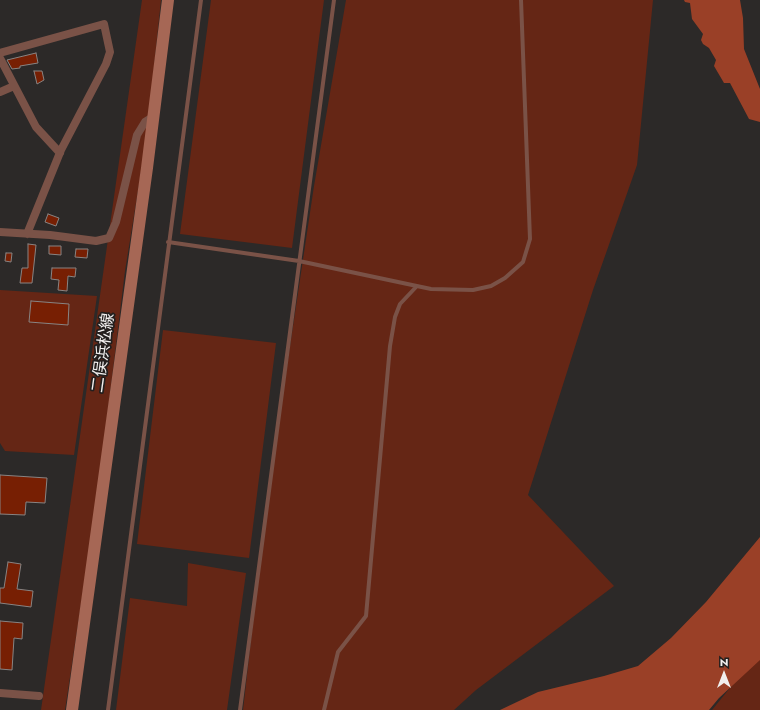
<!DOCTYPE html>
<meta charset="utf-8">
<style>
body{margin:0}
#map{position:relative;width:760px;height:710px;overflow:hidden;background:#2c2928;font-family:Jost,sans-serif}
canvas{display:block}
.north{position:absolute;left:704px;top:654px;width:40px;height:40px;-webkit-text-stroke:3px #221f1e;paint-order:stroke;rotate:0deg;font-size:11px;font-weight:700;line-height:16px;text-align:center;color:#f1efee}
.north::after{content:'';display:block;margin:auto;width:14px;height:18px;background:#f1efee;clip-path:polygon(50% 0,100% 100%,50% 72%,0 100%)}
</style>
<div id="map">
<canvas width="760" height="710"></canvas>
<div class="north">N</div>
</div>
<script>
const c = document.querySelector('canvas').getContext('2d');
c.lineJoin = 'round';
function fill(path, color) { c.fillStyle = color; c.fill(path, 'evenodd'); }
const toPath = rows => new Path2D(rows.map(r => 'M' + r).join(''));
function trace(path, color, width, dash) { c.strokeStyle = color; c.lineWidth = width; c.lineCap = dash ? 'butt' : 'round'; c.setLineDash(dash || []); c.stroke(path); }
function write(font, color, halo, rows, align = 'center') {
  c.font = font + ' Jost,"Noto Sans JP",sans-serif'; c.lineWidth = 3.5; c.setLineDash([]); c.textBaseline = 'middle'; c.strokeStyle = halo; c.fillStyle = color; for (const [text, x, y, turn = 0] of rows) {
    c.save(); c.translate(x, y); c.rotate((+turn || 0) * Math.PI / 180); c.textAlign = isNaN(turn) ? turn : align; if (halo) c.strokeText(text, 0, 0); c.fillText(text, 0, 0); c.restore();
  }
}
const green = toPath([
 [142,0,161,0,147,135,125,271,98,492,65,710,41,710],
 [211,0,324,0,292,248,180,234],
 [346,0,653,0,637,165,593,290,528,495,614,586,476,690,454,710,243,710,267,500,314,186],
 [0,290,97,296,74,455,5,451,0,443],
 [163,330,276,343,249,558,137,544],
 [188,563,246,573,227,710,116,710,130,598,187,606],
 [760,651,760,710,712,710]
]);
const water = toPath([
 [684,0,740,0,743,18,744,49,760,89,760,122,749,119,730,83,724,83,714,66,716,60,709,48,703,44,701,40,703,34,692,19,690,3,685,2],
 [760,537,760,660,719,698,709,710,500,710,538,692,604,676,638,666,671,638,706,602]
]);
const building = toPath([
 [36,53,38,63,20,66,20,68,12,69,7,60,36,53],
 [34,71,42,71,44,80,37,84,34,71],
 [48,214,59,218,56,226,45,222,48,214],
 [28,244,36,245,32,283,20,283,22,268,28,268,28,244],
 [49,246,61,246,61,255,49,254,49,246],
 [76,249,88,249,87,258,75,257,76,249],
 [6,253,12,253,11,262,5,261,6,253],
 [52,268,76,268,75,277,68,276,67,291,58,290,59,280,51,279,52,268],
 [31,301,69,304,68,325,29,322,31,301],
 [0,475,47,478,45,503,26,502,25,515,0,514,0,475],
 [8,562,21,564,17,589,33,591,31,607,0,603,0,588,4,588,8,562],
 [0,621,23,623,22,639,14,638,12,670,0,669,0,621]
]);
const lane = toPath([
 [168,242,299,261,431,289,473,290,491,286,505,278,523,262,530,239,521,0],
 [108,710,201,0],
 [240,710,334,0],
 [324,710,338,652,366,616,390,346,395,317,400,304,417,286]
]);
const street = toPath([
 [0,53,104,24,110,52,106,64,61,150,27,234],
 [0,58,36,127,60,153],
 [0,92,14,86],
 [0,232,50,235,96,241,109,238,116,222,137,135,145,122,153,117],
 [0,693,39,696]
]);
const secondary = toPath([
 [72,710,147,168,168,0]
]);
const streetNames = [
 ["二俣浜松線",104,353,-82]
];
fill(green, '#652615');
fill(water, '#9a4027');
fill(building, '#771f03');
trace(building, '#888483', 1);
trace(lane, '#7a5247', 4);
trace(street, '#7a5247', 8);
trace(secondary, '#a66755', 12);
write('16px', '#f1efee', '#221f1e', streetNames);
</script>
